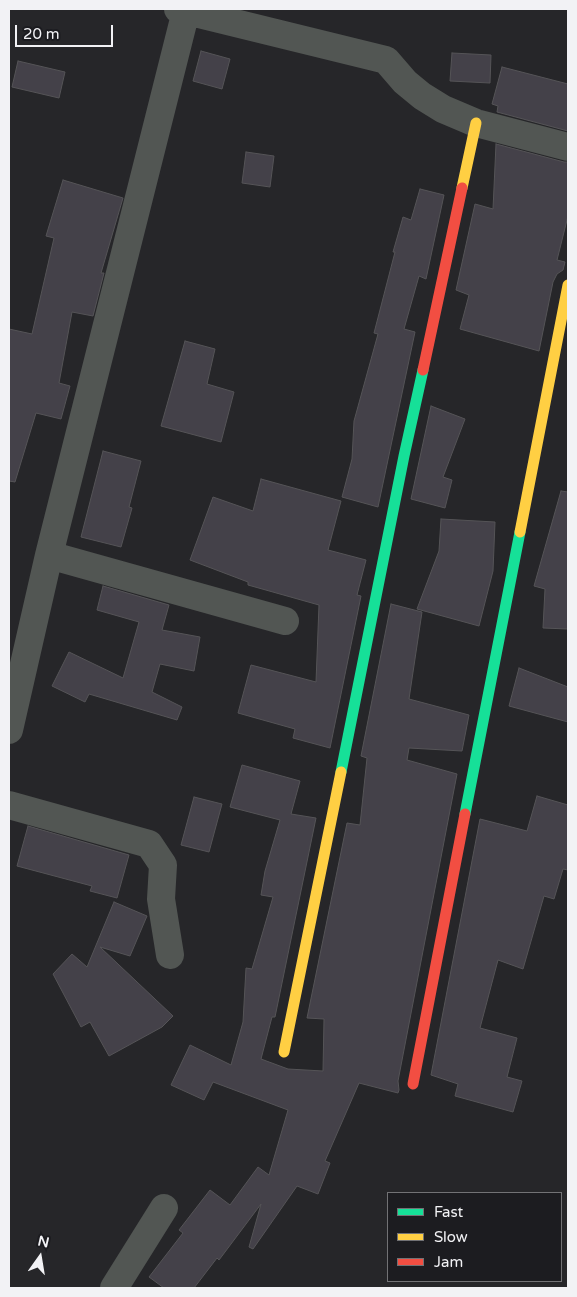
<!DOCTYPE html>
<style>
body{margin:0}
#map{position:relative;width:577px;height:1297px;overflow:hidden;background:#262629;font-family:"Varela Round",sans-serif}
canvas{display:block}
.frame{position:absolute;inset:0;border:10px solid #f2f2f5;pointer-events:none}
.legend{position:absolute;left:387px;top:1192px;width:175px;height:90px;box-sizing:border-box;background:#1c1c20;border:1px solid #727275;margin:0;padding:6px 9px;list-style:none;font-size:15px;color:#f2f2f5}
.legend li{display:flex;align-items:center;gap:10px;height:25px}
.legend b{width:25px;border:1px solid #727275}
.north{position:absolute;left:15px;top:1232px;width:50px;height:50px;-webkit-text-stroke:4px #1c1c20;paint-order:stroke;rotate:13deg;font-size:14px;font-weight:700;line-height:20px;text-align:center;color:#f2f2f5}
.north::after{content:'';display:block;margin:auto;width:18px;height:22px;background:#f2f2f5;clip-path:polygon(50% 0,100% 100%,50% 72%,0 100%)}
.scale{position:absolute;left:15px;top:25px;width:98px;height:22px;box-sizing:border-box;border:2px solid #f2f2f5;border-top:0;padding-left:6px;font-size:15px;line-height:18px;white-space:nowrap;color:#f2f2f5;-webkit-text-stroke:4px #1c1c20;paint-order:stroke}
</style>
<div id="map">
<canvas width="577" height="1297"></canvas>
<div class="frame"></div>
<ul class="legend">
<li><b style="height:6px;background:#16e098"></b>Fast</li>
<li><b style="height:6px;background:#ffcf43"></b>Slow</li>
<li><b style="height:6px;background:#f24e42"></b>Jam</li>
</ul>
<div class="north">N</div>
<div class="scale">20 m</div>
</div>
<script>
const c = document.querySelector('canvas').getContext('2d');
c.lineJoin = 'round';
function fill(path, color) { c.fillStyle = color; c.fill(path, 'evenodd'); }
const toPath = rows => new Path2D(rows.map(r => 'M' + r).join(''));
function trace(path, color, width, dash) { c.strokeStyle = color; c.lineWidth = width; c.lineCap = dash ? 'butt' : 'round'; c.setLineDash(dash || []); c.stroke(path); }
const building = toPath([
 [201,51,230,59,222,89,193,81,201,51],
 [452,53,491,55,490,83,450,81,452,53],
 [18,61,65,72,59,98,12,87,18,61],
 [502,67,568,84,568,131,497,112,498,106,492,104,502,67],
 [496,144,564,162,568,162,568,216,557,260,565,262,563,270,557,274,553,282,539,351,460,329,469,295,456,290,475,204,493,209,496,144],
 [246,152,274,156,270,187,242,183,246,152],
 [63,180,123,198,101,273,104,273,93,316,72,312,59,383,70,386,61,419,36,413,15,482,9,481,9,329,32,334,54,238,46,236,63,180],
 [420,189,444,195,426,279,419,276,404,329,415,332,378,507,342,497,352,459,354,421,378,334,374,333,395,252,393,252,403,217,411,220,420,189],
 [185,341,215,349,207,384,234,392,221,442,161,426,185,341],
 [431,406,465,419,443,477,452,480,445,508,411,499,431,406],
 [103,451,141,461,129,507,132,508,121,547,81,537,103,451],
 [261,479,341,501,328,550,366,560,357,595,361,596,330,748,293,738,295,729,238,713,251,665,316,682,319,605,248,585,248,582,190,560,213,497,253,511,261,479],
 [561,491,568,492,568,629,543,628,545,589,534,586,561,491],
 [441,519,495,522,493,571,479,626,417,609,439,551,441,519],
 [103,586,169,605,162,630,200,637,194,671,160,664,152,692,182,707,177,720,89,694,85,702,52,686,69,652,123,678,139,622,97,610,103,586],
 [391,604,422,612,409,699,469,715,462,751,409,748,407,760,457,774,398,1081,399,1090,398,1093,359,1083,325,1161,330,1163,318,1194,297,1186,253,1249,249,1247,261,1204,219,1260,217,1258,194,1288,164,1288,149,1277,183,1233,179,1230,210,1190,230,1205,258,1167,269,1175,288,1110,213,1082,204,1100,171,1085,190,1045,231,1065,243,1022,246,968,252,969,273,897,261,895,265,871,280,820,230,807,242,765,300,781,291,814,316,818,275,1017,272,1017,261,1059,288,1069,323,1071,324,1019,307,1018,347,823,360,825,367,758,361,756,391,604],
 [519,668,568,687,568,722,509,706,519,668],
 [537,796,568,805,568,870,563,869,554,899,544,896,523,969,498,960,480,1028,517,1038,507,1077,522,1081,513,1112,455,1096,458,1084,431,1075,480,819,527,831,537,796],
 [194,797,222,804,209,852,181,845,194,797],
 [28,826,129,855,117,898,90,891,92,886,17,866,28,826],
 [114,902,147,916,130,956,100,947,173,1016,162,1027,109,1056,90,1022,81,1027,53,974,72,954,87,967,114,902]
]);
const street = toPath([
 [178,9,386,60,405,82,422,96,443,109,476,123,568,147],
 [49,555,285,621],
 [9,730,49,555,186,11],
 [9,805,149,844,163,865,161,899,170,955],
 [114,1288,164,1208]
]);
const fast = toPath([
 [341,772,404,456,423,370],
 [465,814,520,532]
]);
const slow = toPath([
 [462,188,476,123],
 [520,532,568,285],
 [284,1052,341,772]
]);
const jam = toPath([
 [423,370,462,188],
 [413,1084,465,814]
]);
fill(building, '#444149');
trace(building, '#555457', 1);
trace(street, '#525653', 28);
trace(fast, '#16e098', 11);
trace(slow, '#ffcf43', 11);
trace(jam, '#f24e42', 11);
</script>
